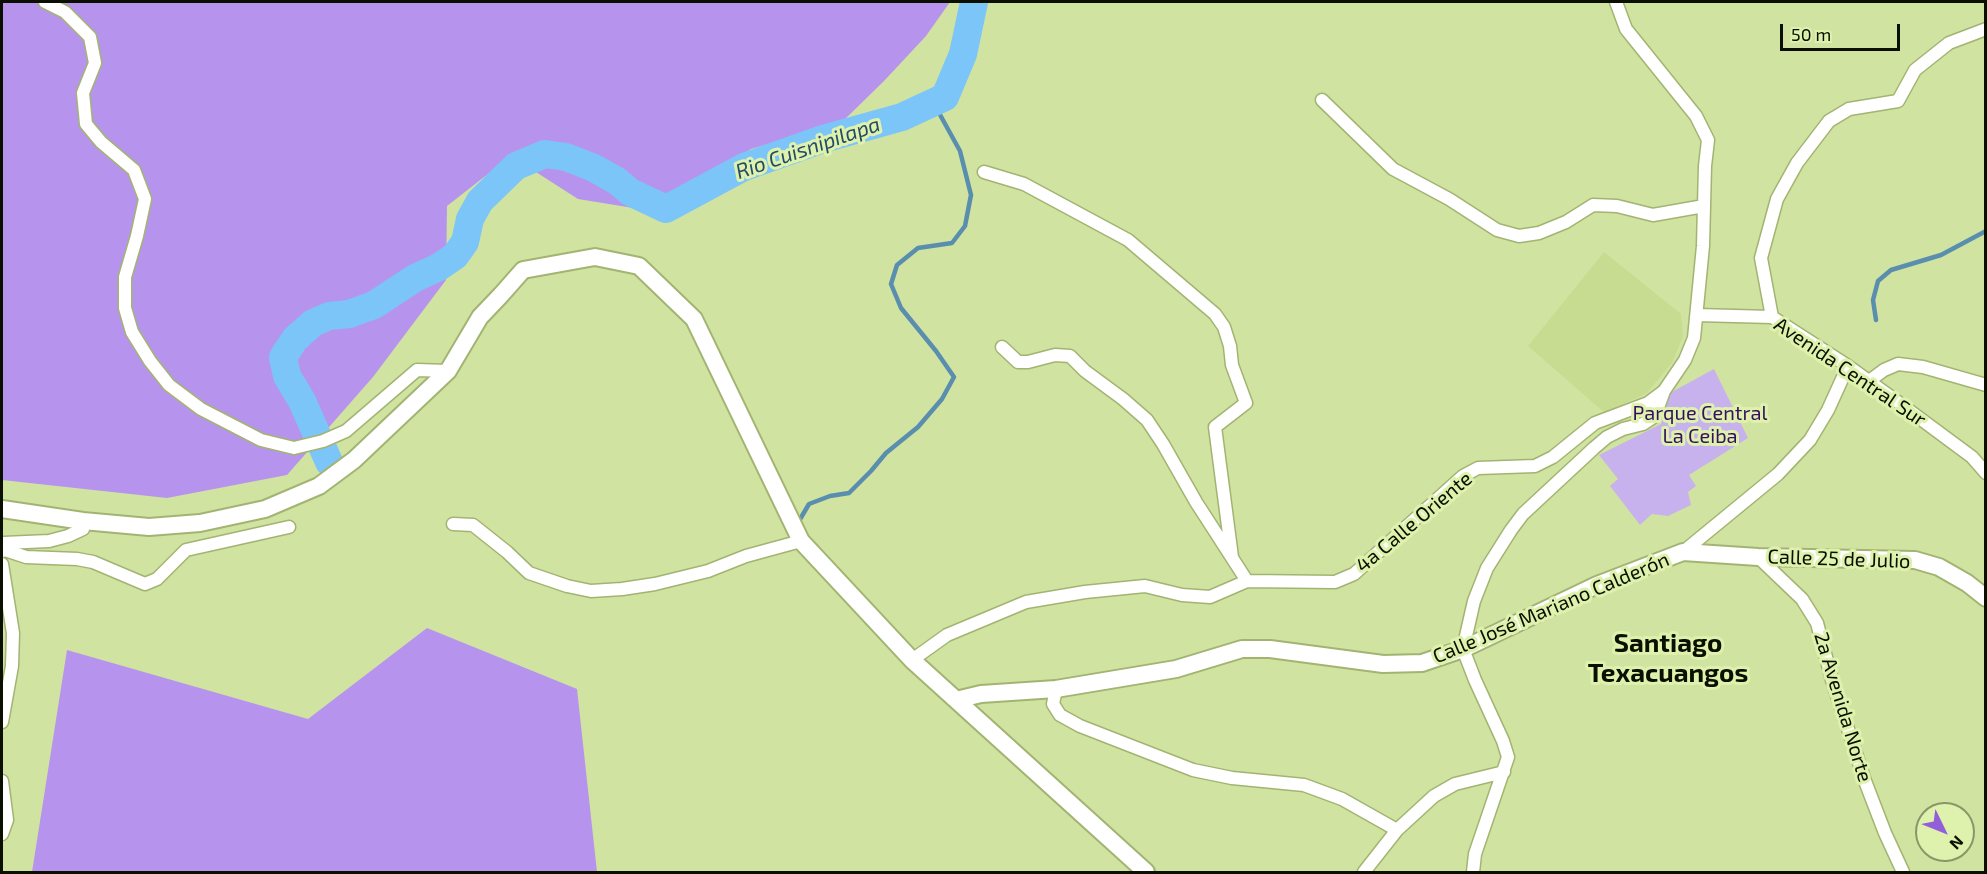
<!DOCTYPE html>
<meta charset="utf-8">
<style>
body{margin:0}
#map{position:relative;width:1987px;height:874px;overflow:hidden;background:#d1e3a0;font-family:"Exo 2",sans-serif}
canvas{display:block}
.frame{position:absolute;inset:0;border:3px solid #0a0f00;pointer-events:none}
.north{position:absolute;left:1915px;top:802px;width:60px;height:60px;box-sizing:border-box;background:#def1ad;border:2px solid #899768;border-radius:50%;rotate:133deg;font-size:16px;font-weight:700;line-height:24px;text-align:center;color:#0a0f00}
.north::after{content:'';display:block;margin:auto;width:21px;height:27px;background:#925fd8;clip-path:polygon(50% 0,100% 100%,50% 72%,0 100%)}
.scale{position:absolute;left:1780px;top:24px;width:120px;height:27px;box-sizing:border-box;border:3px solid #0a0f00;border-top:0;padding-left:8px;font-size:18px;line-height:21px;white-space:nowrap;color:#0a0f00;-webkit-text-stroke:4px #def1ad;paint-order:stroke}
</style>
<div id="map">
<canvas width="1987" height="874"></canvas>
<div class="frame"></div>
<div class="north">N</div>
<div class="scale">50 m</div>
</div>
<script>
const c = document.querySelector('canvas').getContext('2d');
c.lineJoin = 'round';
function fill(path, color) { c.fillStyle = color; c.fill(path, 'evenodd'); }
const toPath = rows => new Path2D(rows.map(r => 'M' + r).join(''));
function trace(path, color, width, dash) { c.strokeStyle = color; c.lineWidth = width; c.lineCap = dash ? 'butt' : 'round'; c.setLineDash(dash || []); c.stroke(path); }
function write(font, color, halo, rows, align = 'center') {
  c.font = font + ' "Exo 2",sans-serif'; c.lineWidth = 6; c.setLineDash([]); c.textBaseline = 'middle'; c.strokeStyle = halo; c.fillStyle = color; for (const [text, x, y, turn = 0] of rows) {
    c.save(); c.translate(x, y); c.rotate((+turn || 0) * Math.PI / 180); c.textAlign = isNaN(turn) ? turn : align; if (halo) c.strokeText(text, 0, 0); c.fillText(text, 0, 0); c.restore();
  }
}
const built = toPath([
 [1604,252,1681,314,1683,337,1672,363,1647,393,1605,413,1528,346]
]);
const green = toPath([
 [1714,369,1748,438,1689,475,1696,486,1688,492,1691,505,1668,516,1652,514,1640,525,1610,486,1618,479,1599,455,1661,424,1668,394]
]);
const forest = toPath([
 [2,2,950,2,926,36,884,81,841,123,751,149,652,211,578,199,511,156,447,206,446,280,373,377,287,475,167,498,2,480],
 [427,628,577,689,597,872,32,872,67,650,308,719]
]);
const stream = toPath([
 [1876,320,1873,300,1878,281,1891,270,1941,255,1986,231],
 [799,521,809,504,830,496,849,493,871,471,886,453,918,427,942,399,954,377,936,351,901,308,891,284,897,265,918,248,952,243,965,226,971,195,960,151,933,102]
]);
const river = toPath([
 [329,462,302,401,287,376,283,357,295,339,313,323,329,316,349,314,374,305,415,278,439,267,455,256,465,242,470,219,480,201,516,166,545,154,566,157,594,168,617,181,630,192,666,209,744,167,823,139,902,117,945,97,963,54,974,2]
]);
const minor = toPath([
 [45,2,65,12,90,37,95,63,83,93,86,124,101,142,134,170,145,199,137,236,125,277,125,308,132,332,150,361,169,385,201,409,261,440,294,448,323,441,346,431,417,370,448,371],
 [1322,100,1393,169,1449,199,1497,230,1519,236,1539,233,1566,222,1593,205,1617,206,1653,215,1704,206],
 [984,172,1024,184,1128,240,1215,314,1224,327,1230,346,1232,365,1246,403,1215,427,1232,557],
 [1697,315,1772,317,1848,366,1891,397,1972,457,1986,473],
 [1772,317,1761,258,1777,199,1797,163,1829,121,1849,109,1898,101,1915,70,1949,43,1986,29],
 [1002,347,1018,362,1028,362,1055,355,1070,356,1085,371,1123,399,1147,420,1163,444,1196,502,1247,581],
 [1869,381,1884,370,1898,364,1923,367,1986,385],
 [453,524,473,525,507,552,529,573,567,586,591,591,622,589,655,584,708,571,746,556,801,541],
 [2,549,26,557,77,559,93,562,145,584,157,579,186,550,289,527],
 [2,551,4,543,49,541,68,536,83,529,83,521],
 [1683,552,1778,474,1810,440,1828,410,1848,366],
 [1758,557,1802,599,1817,623,1832,680,1865,781,1885,833,1903,872],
 [2,564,13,633,12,666,2,722],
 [912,660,947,635,1026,602,1085,592,1145,586,1182,595,1210,597,1247,581,1335,582,1354,574,1463,476,1478,468,1535,466,1553,457,1595,423,1648,403,1664,391],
 [1056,689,1053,704,1060,715,1080,726,1193,770,1232,778,1304,785,1342,799,1397,830],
 [2,781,7,820,2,834],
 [1364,872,1397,830,1434,796,1455,784,1504,772],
 [1473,872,1475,854,1508,757,1503,741,1475,680,1463,649,1474,601,1487,568,1511,530,1523,514,1594,448,1607,437,1623,429,1643,424,1655,416,1664,391,1685,360,1694,338,1703,246,1705,166,1708,140,1696,116,1626,29,1616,2]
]);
const tertiary = toPath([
 [2,509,83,521,149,527,200,523,265,509,319,486,354,460,448,371,480,317,501,295,523,270,595,257,639,266,694,319,801,541,912,660,1146,872],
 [956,700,981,694,1056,689,1176,669,1242,649,1270,649,1383,664,1422,663,1463,649,1597,585,1683,552,1758,557,1915,560,1939,567,1967,583,1986,598]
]);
const streetNames = [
 ["Avenida Central Sur",1850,372,34],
 ["4a Calle Oriente",1414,522,-40],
 ["Calle 25 de Julio",1839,559,2],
 ["Calle José Mariano Calderón",1551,608,-23],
 ["2a Avenida Norte",1843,707,73]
];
const parkNames = [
 ["Parque Central",1700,413],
 ["La Ceiba",1700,436]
];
const waterNames = [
 ["Rio Cuisnipilapa",808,148,-19]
];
const districtNames = [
 ["Santiago",1668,643],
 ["Texacuangos",1668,673]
];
fill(built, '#c8dc91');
fill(green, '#c7b2ee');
fill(forest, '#b694ed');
trace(stream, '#5a8eae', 4.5);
trace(river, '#7cc5f8', 28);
trace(minor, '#a3b472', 15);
trace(tertiary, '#a3b472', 20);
trace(minor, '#fff', 12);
trace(tertiary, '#fff', 16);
write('20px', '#0a0f00', '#def1ad', streetNames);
write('20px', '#36105e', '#def1ad', parkNames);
write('italic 21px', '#244c67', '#def1ad', waterNames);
write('bold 26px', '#0a0f00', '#def1ad', districtNames);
</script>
